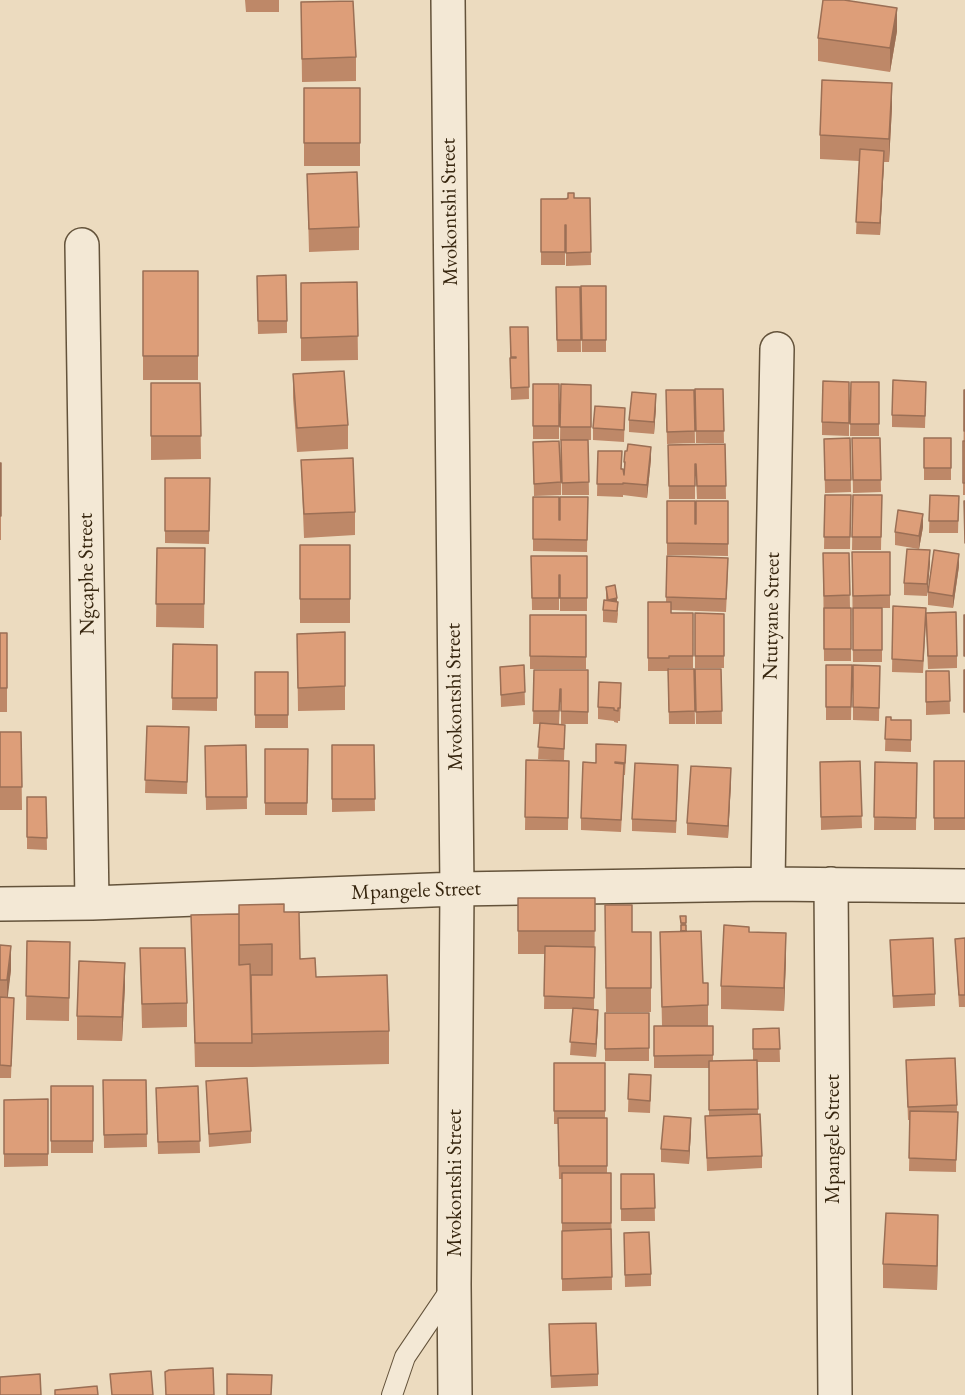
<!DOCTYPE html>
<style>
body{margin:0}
canvas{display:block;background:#ecdbbf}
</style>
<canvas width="965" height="1395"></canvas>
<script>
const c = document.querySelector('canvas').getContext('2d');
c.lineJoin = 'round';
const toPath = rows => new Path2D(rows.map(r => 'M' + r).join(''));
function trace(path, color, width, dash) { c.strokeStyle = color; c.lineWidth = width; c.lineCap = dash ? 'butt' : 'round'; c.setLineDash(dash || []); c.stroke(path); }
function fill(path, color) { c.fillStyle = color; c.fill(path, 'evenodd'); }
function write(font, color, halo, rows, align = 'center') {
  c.font = font + ' "EB Garamond",serif'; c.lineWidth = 4.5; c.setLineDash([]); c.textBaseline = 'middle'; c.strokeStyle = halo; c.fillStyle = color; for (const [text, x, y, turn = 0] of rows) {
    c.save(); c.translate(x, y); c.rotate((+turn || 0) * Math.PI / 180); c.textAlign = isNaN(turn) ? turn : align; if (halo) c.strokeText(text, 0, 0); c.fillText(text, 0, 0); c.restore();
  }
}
const lane = toPath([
 [392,1395,405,1357,453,1286]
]);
const street = toPath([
 [448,0,457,889,454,1284,455,1395],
 [82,245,92,903],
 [768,884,772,615,777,349],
 [831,884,835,1395],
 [0,904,92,903,457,889,768,884,965,886]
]);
const wall = toPath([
 [245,0,279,0,279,12,246,12],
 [301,2,356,57,356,81,302,82],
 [897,31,890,72,818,61,818,38],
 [304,88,360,88,360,166,304,166],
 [892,107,889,162,884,162,880,235,856,234,859,161,820,159,820,135],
 [307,174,359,227,359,250,309,252],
 [590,198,591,265,566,266,566,237,565,237,565,265,541,265,541,199],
 [143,271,198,271,198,380,143,380],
 [357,282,358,360,301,361,301,283],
 [581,286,606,286,606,352,582,352],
 [556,287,580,287,581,352,557,352],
 [257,289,287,321,287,333,258,334],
 [510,327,528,327,529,399,511,400],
 [293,374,348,425,348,449,297,452,293,398],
 [849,382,849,436,822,435,822,422],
 [851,382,879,382,879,436,850,436],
 [151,383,200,383,201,459,151,460],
 [533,384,559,384,559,439,533,439],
 [561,384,591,385,591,440,588,440,589,495,562,495,561,440,587,440,560,440],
 [695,389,723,389,724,443,696,443],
 [666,390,694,390,695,443,667,444],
 [964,390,965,390,965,495,963,495],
 [926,394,925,428,892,427,892,415],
 [656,407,654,434,629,432,629,420],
 [625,408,624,442,593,440,593,428],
 [850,438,851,492,825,493,824,439],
 [852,438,880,438,881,492,853,493],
 [924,438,951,438,951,480,924,480],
 [533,442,561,482,561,495,534,496],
 [725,444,726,499,697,499,696,476,695,476,695,499,669,499,668,445],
 [598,451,622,469,624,475,624,462,651,459,647,498,623,495,623,497,597,496],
 [301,460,355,512,355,535,304,538],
 [0,463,1,463,1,540,0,540],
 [165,478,210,478,209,544,165,543],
 [825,495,851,495,850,549,824,549],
 [853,495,882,495,881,550,852,550],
 [930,495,959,496,958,533,929,533],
 [533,497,559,520,588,497,587,552,533,551],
 [667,501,695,524,728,501,728,556,667,555],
 [923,527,919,549,895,545,895,532],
 [300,545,350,545,350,623,300,623],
 [157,548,205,548,204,628,156,627],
 [852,552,890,552,890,608,882,608,882,662,853,662],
 [823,553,849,553,850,608,851,608,851,661,824,661],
 [531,556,587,556,587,611,560,611,560,588,559,588,559,610,532,610],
 [667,556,728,570,726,612,671,610,671,613,693,613,693,668,669,668,669,669,694,669,695,724,669,724,668,671,648,671,648,602,666,602],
 [930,563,927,596,904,595,904,583],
 [959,566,953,608,928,605,928,592],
 [606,587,617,602,618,614,617,623,603,622,603,610,606,601],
 [893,606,926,620,923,673,892,672],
 [695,613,724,614,724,668,695,668],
 [530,615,586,615,586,669,530,669],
 [926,625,957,656,957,668,928,669],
 [345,632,345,710,298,711,297,634],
 [0,633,7,633,7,712,0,712],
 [173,644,217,645,217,711,172,710],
 [524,665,525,705,501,707,500,667],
 [826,665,852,665,851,720,826,720],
 [853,665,880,666,879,721,853,720],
 [695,669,721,669,722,724,696,724],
 [534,670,588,670,588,724,561,724,561,702,560,702,559,724,548,724,565,725,564,760,569,761,568,830,525,830,526,760,552,760,538,759,540,724,533,724],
 [926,671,949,671,950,714,926,715],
 [255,672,288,672,288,728,255,728],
 [621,696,620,721,618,721,618,723,614,722,614,721,598,719,598,707],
 [886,717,891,720,911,720,911,752,885,751],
 [147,726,189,727,187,794,145,793],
 [0,732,21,732,22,810,0,810],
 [246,745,247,809,206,810,205,746],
 [332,745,374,745,375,811,332,812],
 [265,749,308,749,307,815,265,815],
 [626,757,625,775,624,775,621,832,581,830,581,818,596,763],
 [860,761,862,828,821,830,820,762],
 [934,761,965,761,965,830,934,830],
 [875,762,917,763,916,830,874,830],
 [678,777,676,833,632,831,632,819],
 [731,781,728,838,687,835,687,823],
 [27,797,46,797,47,850,27,849],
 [518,898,595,898,594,1010,598,1023,596,1057,570,1055,573,1009,544,1009,545,954,518,954],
 [605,905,632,932,651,932,651,1012,606,1012],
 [284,912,300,959,316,977,389,1031,389,1064,252,1067,195,1067,191,915],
 [680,916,686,916,686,931,703,983,708,983,708,1026,713,1026,713,1061,753,1060,753,1029,779,1028,780,1062,757,1062,758,1114,762,1156,762,1168,707,1171,705,1116,709,1116,709,1068,654,1068,654,1026,662,1026,660,932,681,931],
 [749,932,786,957,784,1011,721,1009,721,986],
 [965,938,965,1007,959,1007,955,939],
 [890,940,935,994,935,1006,893,1008],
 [27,941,70,942,69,1021,26,1020],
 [0,945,11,970,7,997,14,998,11,1078,0,1078],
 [140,948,187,1003,187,1027,142,1028],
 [125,986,122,1041,77,1040,77,1016],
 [605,1013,649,1013,649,1061,605,1061],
 [906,1060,957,1105,956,1172,909,1171,910,1120,908,1120],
 [554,1063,605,1063,605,1118,607,1118,607,1173,611,1173,612,1290,562,1291,562,1179,559,1179,558,1124,554,1124],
 [629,1074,651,1088,650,1113,628,1112],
 [103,1080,146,1080,147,1147,104,1148],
 [206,1081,251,1131,251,1143,209,1147],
 [51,1086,93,1086,93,1153,51,1153],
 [198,1086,200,1153,158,1154,156,1088],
 [48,1099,48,1166,4,1167,4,1100],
 [691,1130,689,1164,661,1162,661,1149],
 [621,1174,654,1174,655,1221,621,1221],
 [624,1233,651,1274,651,1286,625,1287],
 [938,1239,937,1290,883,1288,883,1264],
 [549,1337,598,1374,598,1386,551,1388]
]);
const shadedWall = toPath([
 [897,8,897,31,890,72,890,48],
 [892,83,892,107,889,162,889,139],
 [884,151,884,163,880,235,880,223],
 [656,394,656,407,654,434,654,422],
 [651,447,651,459,647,498,647,485],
 [923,514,923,527,919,549,919,536],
 [930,550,930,563,927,596,927,584],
 [959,554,959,566,953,608,953,596],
 [617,598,617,610,608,610,608,600],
 [731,768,731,781,728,838,728,826],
 [786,933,786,957,784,1011,784,988],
 [11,946,11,970,7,1004,7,980],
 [125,963,125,986,122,1041,122,1017],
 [598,1010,598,1023,596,1057,596,1044],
 [691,1118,691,1130,689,1164,689,1151],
 [938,1215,938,1239,937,1290,937,1266]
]);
const building = toPath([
 [823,0,844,0,897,8,890,48,818,38,823,0],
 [353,1,356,57,302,59,301,2,353,1],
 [822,80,892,83,889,139,820,135,822,80],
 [304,88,360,88,360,143,304,143,304,88],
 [860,149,884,151,880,223,856,222,860,149],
 [357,172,359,227,309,229,307,174,357,172],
 [568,193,574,193,574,198,590,198,591,252,566,253,566,225,565,225,565,252,541,252,541,199,566,199,568,198,568,193],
 [143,271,198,271,198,356,143,356,143,271],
 [286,275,287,321,258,321,257,276,286,275],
 [357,282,358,336,301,338,301,283,357,282],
 [581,286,606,286,606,340,582,340,581,286],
 [556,287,580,287,581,340,557,340,556,287],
 [510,327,528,327,529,387,511,388,510,358,516,358,516,357,511,357,510,327],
 [344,371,348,425,297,428,293,374,344,371],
 [893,380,926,382,925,416,892,415,893,380],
 [823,381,849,382,849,423,822,422,823,381],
 [851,382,879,382,879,424,850,424,851,382],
 [151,383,200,383,201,436,151,436,151,383],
 [533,384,559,384,559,426,533,426,533,384],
 [561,384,591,385,591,427,560,427,561,384],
 [695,389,723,389,724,431,696,431,695,389],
 [666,390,694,390,695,431,667,432,666,390],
 [964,390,965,390,965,431,964,431,964,390],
 [632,392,656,394,654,422,629,420,632,392],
 [595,406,625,408,624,430,593,428,595,406],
 [850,438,851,480,825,480,824,439,850,438],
 [852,438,880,438,881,480,853,480,852,438],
 [924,438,951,438,951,468,924,468,924,438],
 [561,440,588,440,589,482,562,483,561,440],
 [559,441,561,482,534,484,533,442,559,441],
 [963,441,965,441,965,483,963,483,963,441],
 [628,444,651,447,647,485,623,483,623,484,597,484,598,451,622,451,621,469,623,469,624,475,625,462,624,462,625,451,627,451,628,444],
 [725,444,726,486,697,486,696,464,695,464,695,486,669,486,668,445,725,444],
 [353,458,355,512,304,514,301,460,353,458],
 [0,463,1,463,1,516,0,516,0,463],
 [165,478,210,478,209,531,165,531,165,478],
 [825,495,851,495,850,537,824,537,825,495],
 [853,495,882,495,881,537,852,537,853,495],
 [930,495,959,496,958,521,929,521,930,495],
 [533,497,559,497,559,520,560,520,560,497,588,497,587,540,533,539,533,497],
 [667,501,695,501,695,524,696,524,696,501,728,501,728,544,667,543,667,501],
 [964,501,965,501,965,543,964,501],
 [898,510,923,514,919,536,895,532,898,510],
 [300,545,350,545,350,599,300,599,300,545],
 [157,548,205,548,204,604,156,604,157,548],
 [907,549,930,550,927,584,904,583,907,549],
 [934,550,959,554,953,596,928,592,934,550],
 [852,552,890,552,890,595,853,596,852,552],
 [823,553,849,553,850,595,824,596,823,553],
 [531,556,587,556,587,598,560,598,560,575,559,575,559,598,532,598,531,556],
 [667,556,728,558,726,599,666,597,667,556],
 [615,585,617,598,608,600,606,587,615,585],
 [604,600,618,602,617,611,603,610,604,600],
 [648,602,671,602,671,613,693,613,693,656,669,656,669,658,648,658,648,602],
 [893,606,926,608,923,661,892,659,893,606],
 [824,608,851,608,851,649,824,649,824,608],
 [853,608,882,608,882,650,853,650,853,608],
 [956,612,957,656,928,656,926,613,956,612],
 [695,613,724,614,724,656,695,656,695,613],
 [530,615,586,615,586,657,530,656,530,615],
 [964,615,965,615,965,656,964,656,964,615],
 [345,632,345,686,298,688,297,634,345,632],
 [0,633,7,633,7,688,0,688,0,633],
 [173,644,217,645,217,698,172,698,173,644],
 [524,665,525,692,501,695,500,667,524,665],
 [826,665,852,665,851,707,826,707,826,665],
 [853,665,880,666,879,708,853,707,853,665],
 [668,669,694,669,695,711,669,712,668,669],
 [695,669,721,669,722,711,696,712,695,669],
 [534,670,588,670,588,712,561,711,561,689,560,689,559,711,533,711,534,670],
 [964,670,965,670,965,712,964,712,964,670],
 [926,671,949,671,950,701,926,702,926,671],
 [255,672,288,672,288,715,255,715,255,672],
 [599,682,621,683,620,708,618,708,618,711,614,710,614,708,598,707,599,682],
 [886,717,891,717,891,720,911,720,911,740,885,739,886,717],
 [540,723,565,725,564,749,538,747,540,723],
 [147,726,189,727,187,782,145,780,147,726],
 [0,732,21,732,22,787,0,787,0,732],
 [596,744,626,745,625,763,615,762,615,763,624,764,621,820,581,818,583,762,596,763,596,744],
 [246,745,247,797,206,797,205,746,246,745],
 [332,745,374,745,375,799,332,799,332,745],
 [265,749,308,749,307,803,265,803,265,749],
 [526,760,569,761,568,818,525,817,526,760],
 [860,761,862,816,821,817,820,762,860,761],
 [934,761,965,761,965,818,934,818,934,761],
 [875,762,917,763,916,818,874,817,875,762],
 [635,763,678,765,676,821,632,819,635,763],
 [691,766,731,768,728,826,687,823,691,766],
 [27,797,46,797,47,838,27,837,27,797],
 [518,898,595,898,595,931,518,931,518,898],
 [284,904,284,912,299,912,300,959,315,958,316,977,387,975,389,1031,252,1034,251,975,272,975,272,944,239,945,239,905,284,904],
 [605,905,632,905,632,932,651,932,651,988,606,988,605,905],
 [239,914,239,965,250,964,252,1043,195,1043,191,915,239,914],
 [680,916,686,916,686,923,681,923,680,916],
 [681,925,686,925,686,931,681,931,681,925],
 [724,925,749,927,749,932,786,933,784,988,721,986,724,925],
 [701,931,703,983,708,983,708,1005,662,1007,660,932,701,931],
 [933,938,935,994,893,996,890,940,933,938],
 [965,938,965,995,959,995,955,939,965,938],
 [27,941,70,942,69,998,26,996,27,941],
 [0,945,11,946,7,980,0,980,0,945],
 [545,946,595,947,594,998,544,996,545,946],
 [140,948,185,948,187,1003,142,1004,140,948],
 [79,961,125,963,122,1017,77,1016,79,961],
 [0,997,14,998,11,1066,0,1065,0,997],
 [573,1008,598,1010,596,1044,570,1042,573,1008],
 [605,1013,649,1013,649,1048,605,1049,605,1013],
 [654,1026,713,1026,713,1055,654,1056,654,1026],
 [779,1028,780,1049,753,1049,753,1029,779,1028],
 [955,1058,957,1105,908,1107,906,1060,955,1058],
 [757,1060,758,1109,709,1110,709,1061,757,1060],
 [554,1063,605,1063,605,1111,554,1111,554,1063],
 [629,1074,651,1075,650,1101,628,1099,629,1074],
 [247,1078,251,1131,209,1134,206,1081,247,1078],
 [103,1080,146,1080,147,1134,104,1135,103,1080],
 [51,1086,93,1086,93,1141,51,1141,51,1086],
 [198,1086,200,1141,158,1142,156,1088,198,1086],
 [48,1099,48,1154,4,1154,4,1100,48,1099],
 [910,1111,958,1112,956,1160,909,1158,910,1111],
 [760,1114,762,1156,707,1158,705,1116,760,1114],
 [664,1116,691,1118,689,1151,661,1149,664,1116],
 [558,1118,607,1118,607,1166,559,1166,558,1118],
 [562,1173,611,1173,611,1223,562,1223,562,1173],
 [621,1174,654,1174,655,1208,621,1209,621,1174],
 [886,1213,938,1215,937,1266,883,1264,886,1213],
 [611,1229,612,1277,562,1279,562,1231,611,1229],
 [649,1232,651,1274,625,1275,624,1233,649,1232],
 [596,1323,598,1374,551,1376,549,1324,596,1323],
 [213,1368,214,1395,166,1395,165,1372,169,1370,213,1368],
 [151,1371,153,1395,112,1395,110,1374,151,1371],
 [40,1374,41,1395,0,1395,0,1377,40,1374],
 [227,1374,272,1375,271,1395,227,1395,227,1374],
 [97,1386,98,1395,55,1395,55,1390,97,1386]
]);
const streetNames = [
 ["Mvokontshi Street",450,212,-91],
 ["Ngcaphe Street",87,574,-91],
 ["Ntutyane Street",772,616,-89],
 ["Mvokontshi Street",455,697,-91],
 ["Mpangele Street",416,891,-2],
 ["Mpangele Street",833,1139,-90],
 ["Mvokontshi Street",455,1183,-90]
];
trace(lane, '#64533b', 22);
trace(street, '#64533b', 36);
trace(lane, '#f3e8d5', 20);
trace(street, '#f3e8d5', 33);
fill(wall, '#be8868');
fill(shadedWall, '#9b6f55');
fill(building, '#dd9e79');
trace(building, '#9b6f55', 1.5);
write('21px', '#37260f', '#f3e8d5', streetNames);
</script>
